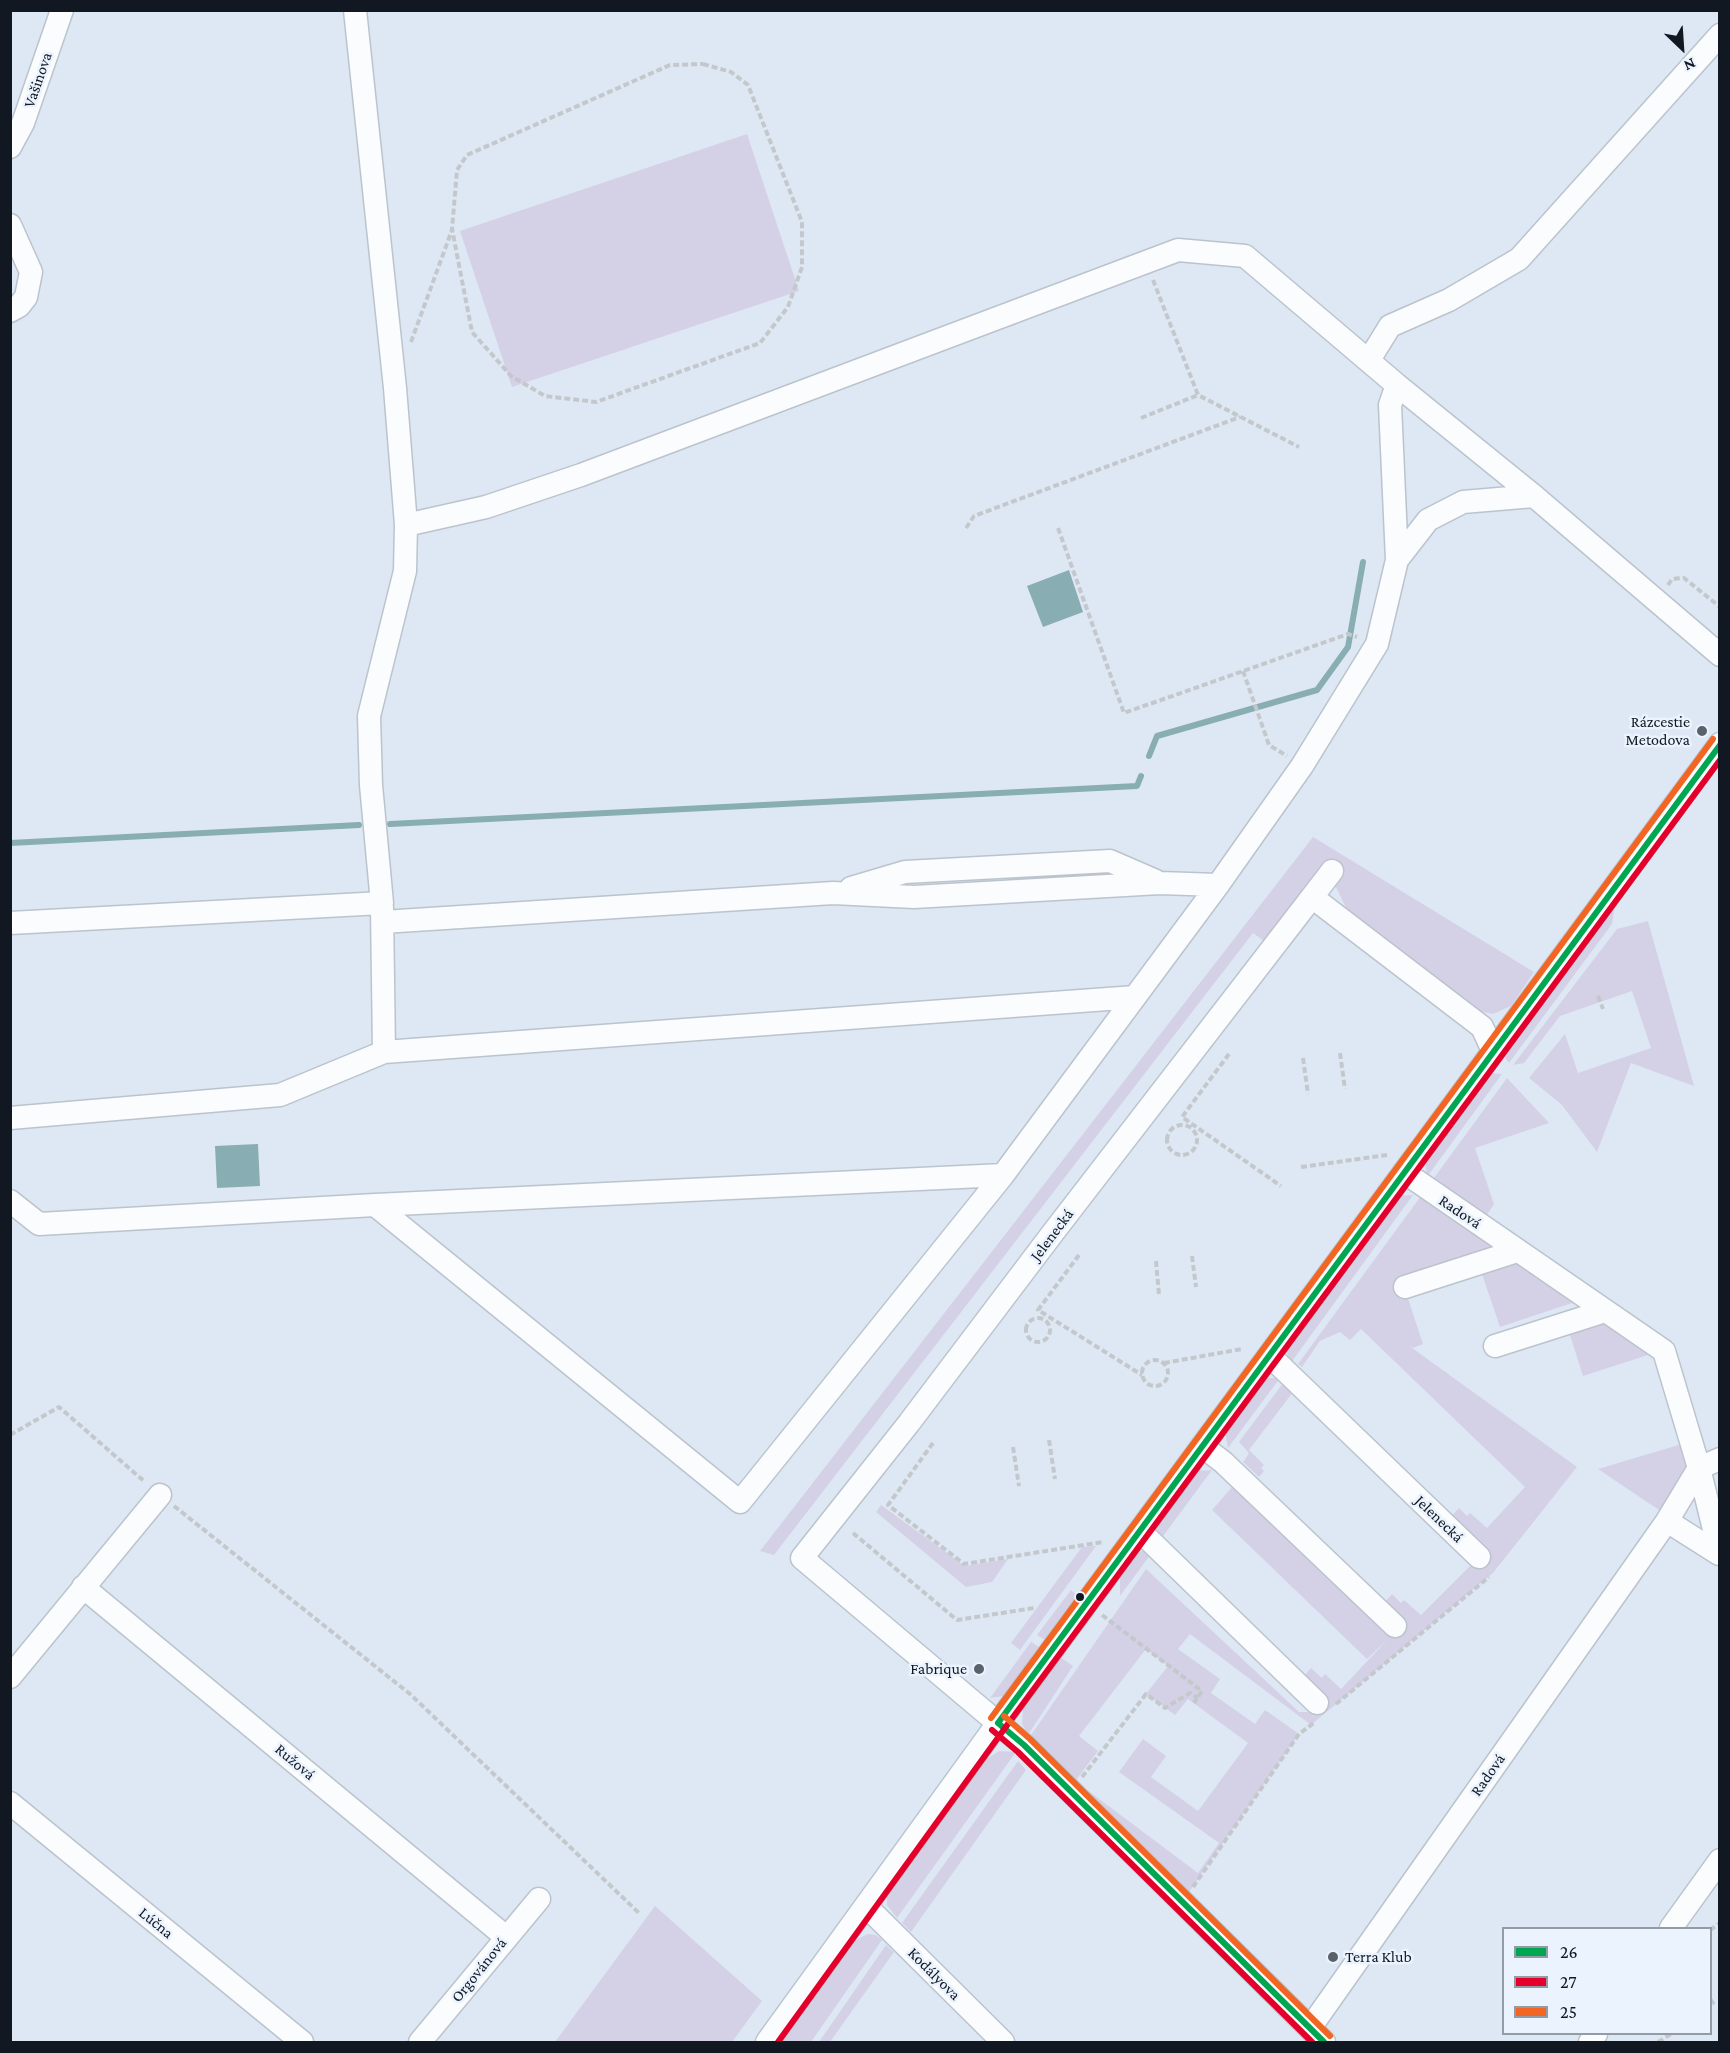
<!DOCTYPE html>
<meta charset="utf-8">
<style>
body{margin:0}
#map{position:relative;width:1730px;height:2053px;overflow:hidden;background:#dee8f4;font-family:"Crimson Pro",serif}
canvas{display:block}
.frame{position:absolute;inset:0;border:12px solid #111821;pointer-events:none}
.legend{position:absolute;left:1502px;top:1927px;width:210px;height:108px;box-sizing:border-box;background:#eaf3fe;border:2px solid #939ba6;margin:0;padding:8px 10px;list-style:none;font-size:18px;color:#111821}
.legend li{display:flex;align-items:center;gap:12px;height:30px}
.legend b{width:30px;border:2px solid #939ba6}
.north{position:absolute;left:1652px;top:18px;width:60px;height:60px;-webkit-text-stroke:4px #eaf3fe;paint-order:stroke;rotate:155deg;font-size:16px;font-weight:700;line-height:24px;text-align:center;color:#111821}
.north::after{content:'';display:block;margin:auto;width:21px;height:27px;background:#111821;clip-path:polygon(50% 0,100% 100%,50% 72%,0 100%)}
</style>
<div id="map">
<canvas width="1730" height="2053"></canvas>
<div class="frame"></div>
<ul class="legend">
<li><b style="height:8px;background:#00a651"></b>26</li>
<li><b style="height:8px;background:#e4002b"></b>27</li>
<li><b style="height:8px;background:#f26522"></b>25</li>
</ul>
<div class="north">N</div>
</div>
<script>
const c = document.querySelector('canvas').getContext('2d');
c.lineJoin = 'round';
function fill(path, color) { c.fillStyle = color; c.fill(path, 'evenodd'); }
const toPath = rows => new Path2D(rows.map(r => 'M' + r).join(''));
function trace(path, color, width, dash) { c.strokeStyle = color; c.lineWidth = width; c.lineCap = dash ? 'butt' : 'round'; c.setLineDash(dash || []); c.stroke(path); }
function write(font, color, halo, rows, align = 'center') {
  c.font = font + ' "Crimson Pro",serif'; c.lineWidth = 5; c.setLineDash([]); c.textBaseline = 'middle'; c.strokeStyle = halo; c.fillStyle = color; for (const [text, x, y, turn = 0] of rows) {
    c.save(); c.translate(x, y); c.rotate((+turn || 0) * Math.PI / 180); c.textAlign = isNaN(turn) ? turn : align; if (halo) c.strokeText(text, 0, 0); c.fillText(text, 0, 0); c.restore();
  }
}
const green = toPath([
 [747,134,799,291,512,387,460,231],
 [1313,837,1534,972,1511,1006,1493,1014,1479,1011,1347,910,1335,885,1344,869,1327,862,1264,941,1253,933,774,1555,760,1551],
 [1616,898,1612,924,1509,1063,1503,1055],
 [1648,921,1694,1086,1631,1063,1597,1152,1562,1105,1529,1078,1565,1034,1578,1073,1651,1048,1632,991,1560,1016,1524,1063,1513,1065,1617,929],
 [1488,1073,1502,1074,1427,1177,1425,1160],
 [1507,1078,1549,1123,1475,1148,1494,1204,1485,1218,1431,1182],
 [1413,1195,1290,1364,1286,1349,1398,1196],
 [1421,1196,1493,1246,1401,1277,1423,1344,1413,1348,1408,1345,1577,1467,1493,1573,1311,1725,1190,1634,1178,1649,1220,1679,1211,1693,1255,1724,1265,1710,1299,1734,1189,1892,1078,1783,1198,1873,1219,1843,1119,1772,1143,1739,1166,1756,1151,1777,1198,1811,1248,1743,1188,1699,1175,1715,1146,1694,1168,1666,1146,1649,1079,1736,1098,1751,1076,1780,1031,1735,1146,1569,1299,1712,1308,1712,1314,1716,1322,1708,1304,1676,1311,1668,1322,1678,1325,1674,1341,1689,1388,1639,1367,1659,1212,1510,1233,1486,1390,1637,1404,1622,1384,1603,1392,1594,1401,1603,1404,1600,1421,1615,1485,1551,1450,1518,1459,1508,1467,1516,1470,1513,1487,1528,1525,1487,1361,1329,1350,1340,1340,1332,1320,1341,1302,1367,1298,1364],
 [1513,1260,1575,1302,1500,1327,1481,1271],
 [1601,1322,1651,1354,1583,1376,1569,1332],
 [1266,1378,1280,1378,1228,1448,1225,1432],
 [1283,1383,1293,1392,1249,1450,1264,1465,1261,1468,1264,1471,1259,1477,1243,1462,1249,1453,1239,1442],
 [1682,1444,1690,1472,1665,1514,1598,1469],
 [1212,1470,1161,1539,1156,1527,1196,1471],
 [881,1505,965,1566,1008,1559,992,1582,966,1587,876,1512],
 [1096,1546,1020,1650,1011,1643,1082,1547],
 [1146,1549,1151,1554,1120,1596,1120,1576,1137,1553],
 [1071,1590,1078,1596,1045,1640,1037,1635],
 [1031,1642,1039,1647,1004,1696,990,1698],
 [1060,1657,1073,1666,1028,1735,1022,1724,1023,1709],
 [999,1751,1016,1752,897,1918,887,1905,887,1894,985,1760],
 [1018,1761,1026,1770,911,1932,902,1923],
 [655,1906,762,2001,732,2042,555,2042],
 [868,1934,876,1935,882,1940,811,2042,781,2042,853,1941],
 [886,1945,894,1952,830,2042,819,2042]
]);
const water = toPath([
 [1069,570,1083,612,1043,627,1027,586],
 [258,1144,260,1186,217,1188,215,1146]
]);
const stream = toPath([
 [1149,756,1157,736,1317,690,1348,647,1363,562],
 [390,824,1137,786,1141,776],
 [10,843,359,825]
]);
const path = toPath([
 [703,64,731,72,748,85,802,222,802,267,788,307,760,343,596,402,545,396,511,376,472,332,452,229,457,170,467,155,670,65,703,64],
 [1153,280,1198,395,1299,447],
 [411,342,452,230],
 [1141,418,1198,395],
 [966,528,974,516,1240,417],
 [1058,528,1124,713,1348,634,1357,637],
 [1668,585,1672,579,1684,578,1720,607],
 [1243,671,1269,745,1287,756],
 [1598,996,1603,1009],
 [1340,1053,1345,1089],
 [1229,1054,1182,1117,1281,1186],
 [1303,1058,1308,1094],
 '1167 1140a15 15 0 1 1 30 0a15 15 0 1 1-30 0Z',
 [1301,1167,1387,1155],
 [1079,1255,1038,1310,1142,1375],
 [1192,1256,1196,1287],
 [1156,1261,1159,1295],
 '1026 1330a12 12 0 1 1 24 0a12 12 0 1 1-24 0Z',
 '1142 1373a13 13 0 1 1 26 0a13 13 0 1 1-26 0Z',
 [1164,1363,1242,1349],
 [10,1435,59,1407,145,1482],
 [1049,1440,1055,1479],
 [933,1443,888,1505,964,1564,1103,1542],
 [1013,1447,1019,1486],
 [174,1506,410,1694,639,1913],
 [853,1533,957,1620,1034,1608,1034,1606],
 [1102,1615,1202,1691,1194,1703],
 [1336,1704,1489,1577],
 [1082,1777,1146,1694,1165,1708,1190,1693,1198,1698],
 [1193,1887,1299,1734,1315,1722],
 [1710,1930,1720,1923],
 [1710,1999,1713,2003,1710,2005],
 [1658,2042,1671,2034]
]);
const minor = toPath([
 [10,147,23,123,62,10],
 [10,225,31,272,26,297,19,306,10,311],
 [1369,360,1390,326,1449,300,1519,259,1720,35],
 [1397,385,1390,405,1397,560],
 [406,525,486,507,581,475,1178,250,1245,256,1397,385,1534,496,1720,655],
 [851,888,905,872,1110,861,1156,881],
 [1312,897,1332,871],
 [383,922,833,893,914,897,1160,883,1218,885],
 [10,923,382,903,371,785,369,716,405,571,406,525,395,388,355,10],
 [384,1052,1135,997],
 [10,1118,280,1095,384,1052,382,908],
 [1003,1175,375,1205,740,1502,1003,1175,1218,885,1302,766,1377,644,1397,560,1428,520,1463,502,1534,496],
 [10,1201,39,1224,375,1205],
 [1405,1287,1517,1251],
 [1495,1346,1605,1311],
 [1270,1356,1479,1557],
 [1202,1446,1223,1462,1395,1626],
 [1720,1459,1699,1468,1720,1554],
 [1667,1521,1719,1554],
 [1140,1531,1317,1703],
 [83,1587,506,1937],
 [10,1677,160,1495],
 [10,1803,302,2042],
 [866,1906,1003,2042],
 [1671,1928,1720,1860],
 [1310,2028,1667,1521,1699,1468,1664,1351,1404,1172],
 [420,2042,539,1899],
 [767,2042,998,1723,1720,744],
 [1324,2042,1024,1745,802,1558,909,1423,1052,1234,1312,897,1482,1027,1493,1051],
 [1590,2042,1596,2034]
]);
const bus1 = toPath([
 [998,1723,1720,745],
 [998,1723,1024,1745,1324,2042]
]);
const bus2 = toPath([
 [992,1730,1018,1752,1312,2042],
 [778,2042,1005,1728,1720,760]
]);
const bus3 = toPath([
 [1004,1716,1030,1739,1330,2036],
 [991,1718,1713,739]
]);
const markers = [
 [1702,731,6,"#59616b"],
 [1080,1597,5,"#111821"],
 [979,1669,6,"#59616b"],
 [1333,1957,6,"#59616b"]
];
const streetNames = [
 ["Vašinova",38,80,-71],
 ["Radová",1460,1212,34],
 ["Jelenecká",1052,1235,-53],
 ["Jelenecká",1439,1519,44],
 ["Ružová",295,1762,40],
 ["Radová",1488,1775,-55],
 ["Lúčna",156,1923,39],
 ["Orgovánová",479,1970,-51],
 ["Kodályova",934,1974,45]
];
const poiNames = [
 ["Rázcestie",1690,722],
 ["Metodova",1690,740],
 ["Fabrique",967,1669],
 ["Terra Klub",1345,1957,"left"]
];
fill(green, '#d4d1e6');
fill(water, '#88adb3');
trace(stream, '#88adb3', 6);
trace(minor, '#bbc3cd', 25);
trace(path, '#c4c8cc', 4, [6, 3]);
trace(minor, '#fafcfd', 22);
trace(bus1, '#00a651', 6);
trace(bus2, '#e4002b', 6);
trace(bus3, '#f26522', 6);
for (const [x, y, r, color] of markers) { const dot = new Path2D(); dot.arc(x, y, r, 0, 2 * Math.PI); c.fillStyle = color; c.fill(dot); trace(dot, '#eaf3fe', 2); }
write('16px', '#111821', '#eaf3fe', streetNames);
write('16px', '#111821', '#eaf3fe', poiNames, 'right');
</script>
